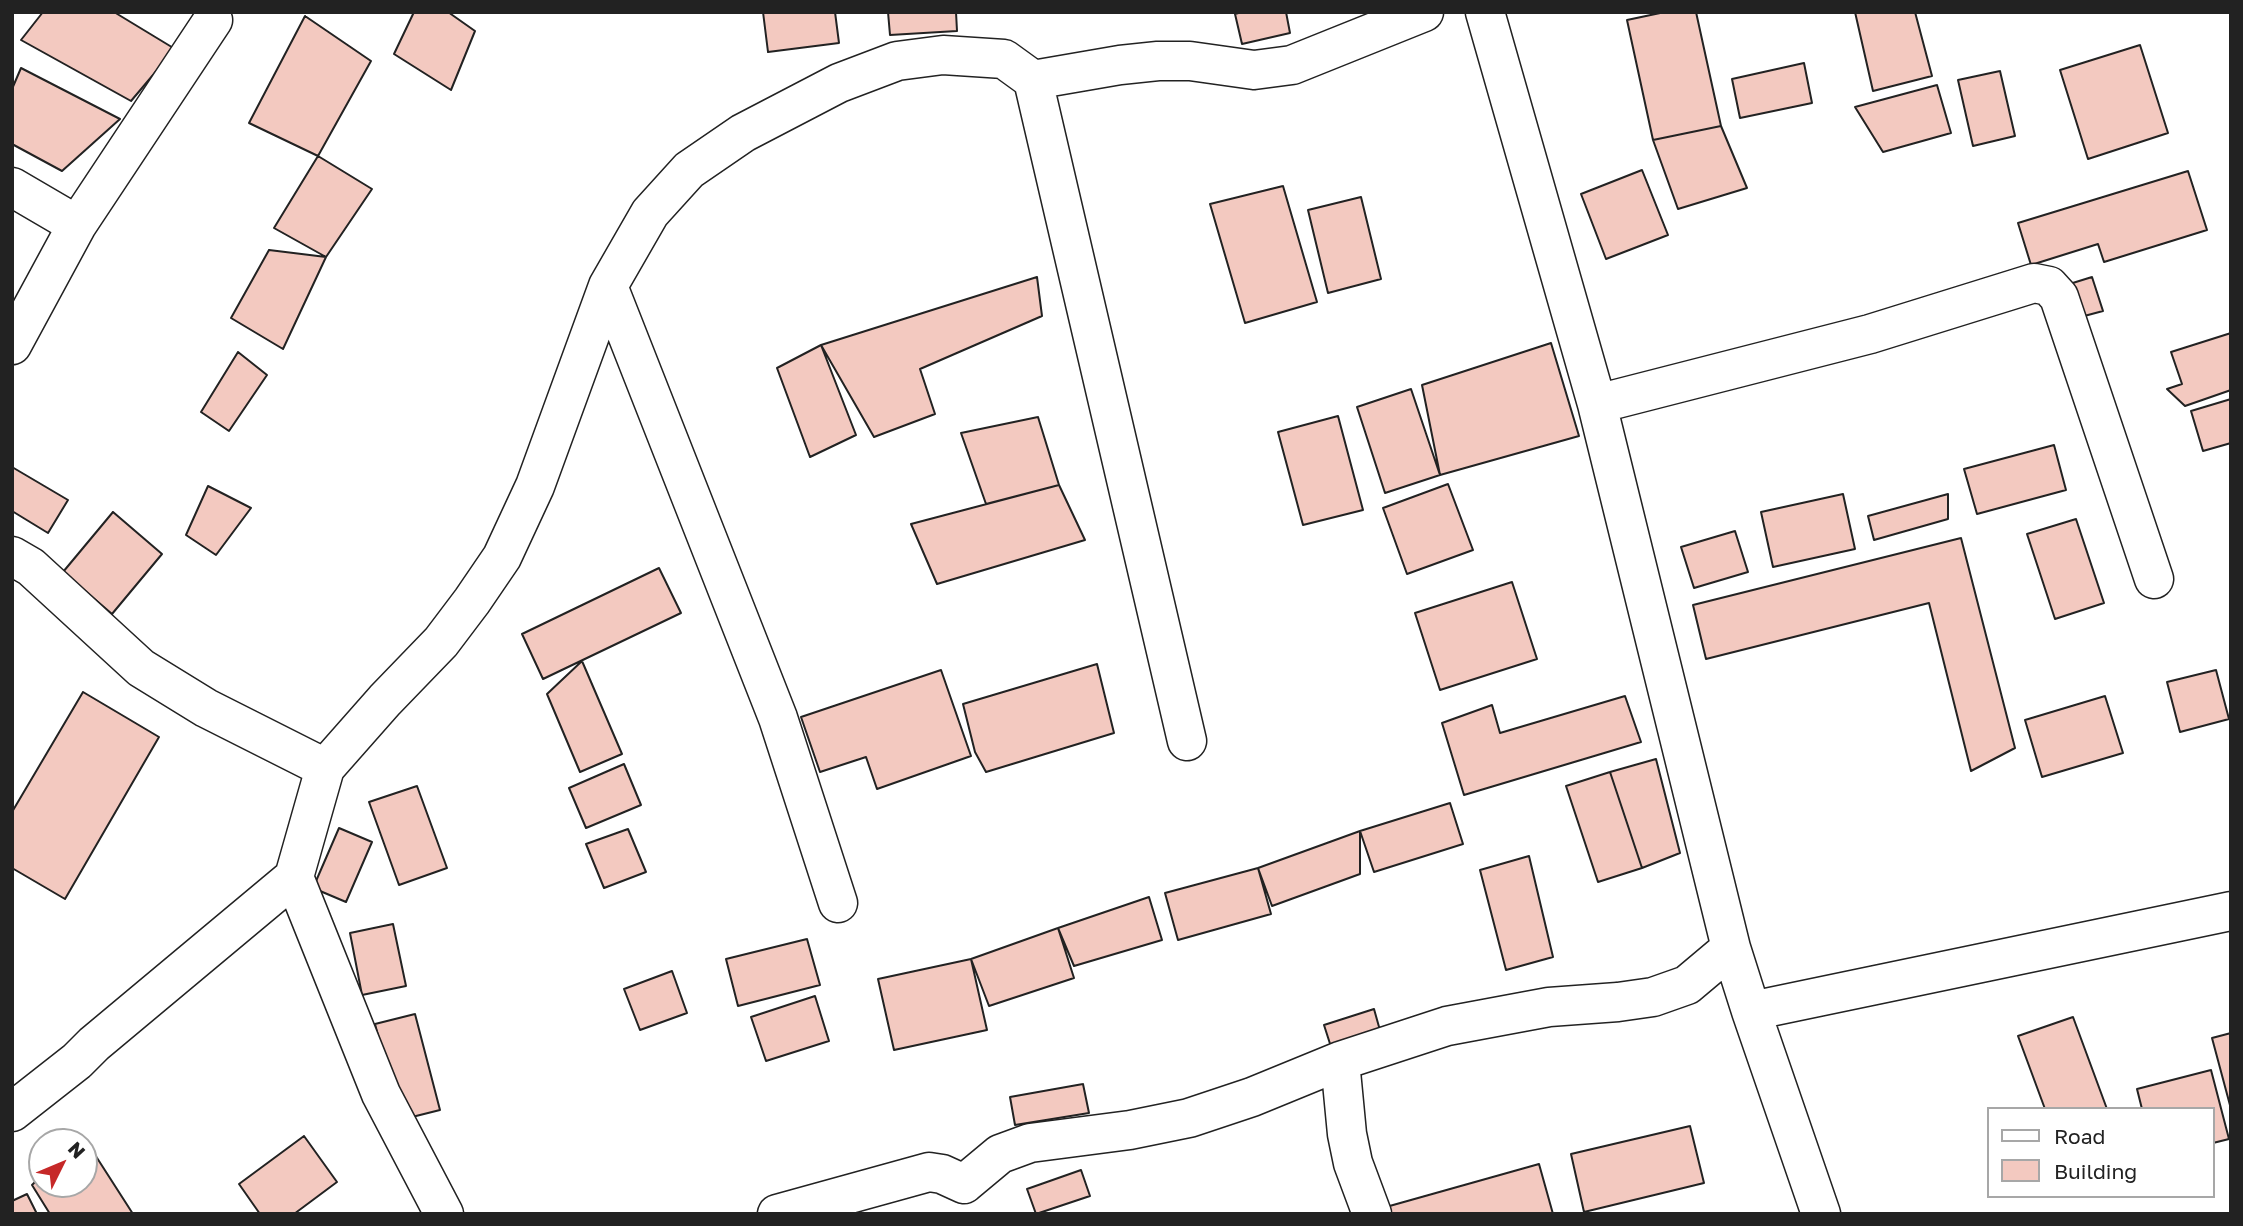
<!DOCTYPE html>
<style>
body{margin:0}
#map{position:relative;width:2243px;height:1226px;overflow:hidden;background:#fff;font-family:"Golos Text",sans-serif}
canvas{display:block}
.frame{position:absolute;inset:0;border:14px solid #222;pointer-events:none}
.legend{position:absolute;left:1987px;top:1107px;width:228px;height:91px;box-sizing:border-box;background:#fff;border:2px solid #a7a7a7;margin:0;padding:9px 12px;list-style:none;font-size:21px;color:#222}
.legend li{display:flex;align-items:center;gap:14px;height:35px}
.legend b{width:35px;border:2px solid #a7a7a7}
.north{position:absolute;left:28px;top:1128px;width:70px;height:70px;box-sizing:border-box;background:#fff;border:2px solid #a7a7a7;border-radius:50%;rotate:47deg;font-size:19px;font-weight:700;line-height:28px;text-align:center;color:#222}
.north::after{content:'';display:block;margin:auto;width:24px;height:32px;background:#c62828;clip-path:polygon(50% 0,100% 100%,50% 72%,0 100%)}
</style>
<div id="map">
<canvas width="2243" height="1226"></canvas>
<div class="frame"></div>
<ul class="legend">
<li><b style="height:9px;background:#fff"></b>Road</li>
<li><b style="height:19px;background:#f3c9c0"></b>Building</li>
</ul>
<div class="north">N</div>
</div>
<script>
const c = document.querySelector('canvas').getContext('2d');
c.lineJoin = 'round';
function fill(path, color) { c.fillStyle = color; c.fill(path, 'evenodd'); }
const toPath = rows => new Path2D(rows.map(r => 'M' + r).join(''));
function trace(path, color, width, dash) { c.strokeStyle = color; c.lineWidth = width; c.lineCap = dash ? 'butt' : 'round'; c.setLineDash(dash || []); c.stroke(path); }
const building = toPath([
 [43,12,114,12,175,49,131,101,21,40,43,12],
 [414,12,448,12,475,31,451,90,394,54,414,12],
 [763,12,835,12,839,43,768,52,763,12],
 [888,12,956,12,957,31,890,35,888,12],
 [1242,12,1286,12,1290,33,1242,44,1235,14,1242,12],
 [1665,12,1696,12,1721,126,1653,140,1627,20,1665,12],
 [1855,12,1915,12,1932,76,1873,91,1855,12],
 [305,16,371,61,318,156,249,123,305,16],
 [2140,45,2168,133,2088,159,2060,70,2140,45],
 [1804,63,1812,103,1740,118,1732,79,1804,63],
 [21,68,120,119,62,171,12,144,12,89,21,68],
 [2000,71,2015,136,1973,146,1958,80,2000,71],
 [1937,85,1951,133,1883,152,1855,107,1937,85],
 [1721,126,1747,188,1678,209,1653,140,1721,126],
 [318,156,372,189,326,257,274,228,318,156],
 [1642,170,1668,235,1606,259,1581,194,1642,170],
 [2188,171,2207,230,2104,262,2098,244,2031,265,2018,223,2188,171],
 [1283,186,1317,302,1245,323,1210,204,1283,186],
 [1361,197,1381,279,1328,293,1308,210,1361,197],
 [269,250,326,257,283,349,231,318,269,250],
 [1037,277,1042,316,920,369,935,414,874,437,821,345,1037,277],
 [2092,277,2103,311,2073,319,2063,286,2092,277],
 [2231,333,2231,390,2185,406,2167,389,2182,384,2171,352,2231,333],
 [1551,343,1579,436,1440,475,1422,385,1551,343],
 [821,345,856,435,810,457,777,368,821,345],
 [238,352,267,375,229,431,201,412,238,352],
 [1411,389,1440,475,1385,493,1357,407,1411,389],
 [2231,399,2231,443,2203,451,2191,411,2231,399],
 [1338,416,1363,510,1303,525,1278,432,1338,416],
 [1038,417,1059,485,986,504,961,433,1038,417],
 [2054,445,2066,490,1977,514,1964,469,2054,445],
 [12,467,68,500,48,533,12,511,12,467],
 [1448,484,1473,550,1407,574,1383,508,1448,484],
 [1059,485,1085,540,937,584,911,524,1059,485],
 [208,486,251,508,216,555,186,535,208,486],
 [1843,494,1855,549,1773,567,1761,512,1843,494],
 [1948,494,1948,519,1874,540,1868,516,1948,494],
 [113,512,162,554,112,614,63,572,113,512],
 [2076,519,2104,603,2055,619,2027,534,2076,519],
 [1735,531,1748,572,1694,588,1681,547,1735,531],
 [1961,538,2015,748,1971,771,1929,603,1706,659,1693,605,1961,538],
 [659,568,681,613,543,679,522,634,659,568],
 [1512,582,1537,659,1440,690,1415,613,1512,582],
 [582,661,622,754,580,772,547,694,582,661],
 [1097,664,1114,733,986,772,975,752,963,704,1097,664],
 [941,670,971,756,877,789,866,757,820,772,801,717,941,670],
 [2216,670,2229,719,2180,732,2167,682,2216,670],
 [83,692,159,737,65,899,12,868,12,812,83,692],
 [1625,696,1641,742,1464,795,1442,723,1492,705,1500,733,1625,696],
 [2105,696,2123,753,2042,777,2025,720,2105,696],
 [1656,759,1680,853,1642,868,1610,772,1656,759],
 [624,764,641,805,586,828,569,788,624,764],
 [1610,772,1642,868,1598,882,1566,786,1610,772],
 [417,786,447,868,399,885,369,802,417,786],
 [1450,803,1463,844,1374,872,1360,831,1450,803],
 [339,828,372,842,346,902,313,888,339,828],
 [628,829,646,872,604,888,586,844,628,829],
 [1360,831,1360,874,1272,906,1258,868,1360,831],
 [1529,856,1553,957,1506,970,1480,870,1529,856],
 [1258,868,1271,914,1178,940,1165,893,1258,868],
 [1149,897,1162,940,1074,966,1058,928,1149,897],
 [393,924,406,986,362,995,350,933,393,924],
 [1058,928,1074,978,989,1006,971,959,1058,928],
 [807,939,820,985,738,1006,726,959,807,939],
 [971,959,987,1030,894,1050,878,979,971,959],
 [672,971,687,1013,640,1030,624,989,672,971],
 [815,996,829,1041,766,1061,751,1017,815,996],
 [1374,1009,1381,1034,1332,1050,1324,1025,1374,1009],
 [415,1014,440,1110,400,1120,375,1024,415,1014],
 [2073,1017,2107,1109,2045,1109,2018,1036,2073,1017],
 [2231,1033,2231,1109,2212,1038,2231,1033],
 [2211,1070,2229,1139,2213,1143,2213,1109,2142,1109,2137,1089,2211,1070],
 [1083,1084,1089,1113,1015,1125,1010,1097,1083,1084],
 [1690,1126,1704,1183,1584,1212,1571,1154,1690,1126],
 [304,1136,337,1182,294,1214,260,1214,239,1184,304,1136],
 [90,1147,133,1214,50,1214,32,1185,40,1177,32,1167,42,1160,42,1184,84,1184,84,1150,90,1147],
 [1539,1164,1553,1214,1388,1214,1386,1207,1539,1164],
 [1081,1170,1090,1196,1036,1214,1027,1189,1081,1170],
 [27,1194,37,1214,12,1214,12,1201,27,1194]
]);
const minor = toPath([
 [1485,12,1597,404,1731,948,1751,1011,1821,1214],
 [1033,80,1187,741],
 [12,187,77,225],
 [608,286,778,718,838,903],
 [12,345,77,225,213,20],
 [1597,404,1870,334,2034,283,2049,286,2059,297,2154,579],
 [12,556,31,567,141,668,206,708,325,768],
 [1751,1011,2231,911],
 [1340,1061,1347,1134,1353,1163,1372,1214],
 [12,1112,77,1061,94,1044,294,877],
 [964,1184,1000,1154,1030,1143,1130,1130,1189,1118,1252,1097,1340,1061,1447,1026,1549,1007,1618,1002,1653,997,1687,985,1731,948],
 [444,1214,381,1094,294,877,325,768,385,700,441,642,472,601,502,557,535,486,608,286,650,213,689,170,743,133,839,83,897,61,943,55,1004,59,1033,80,1120,65,1158,61,1190,61,1254,70,1292,65,1424,12],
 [777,1214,929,1172,942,1174,964,1184]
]);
fill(building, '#f3c9c0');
trace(building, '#222', 2);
trace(minor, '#222', 41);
trace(minor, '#fff', 38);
</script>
